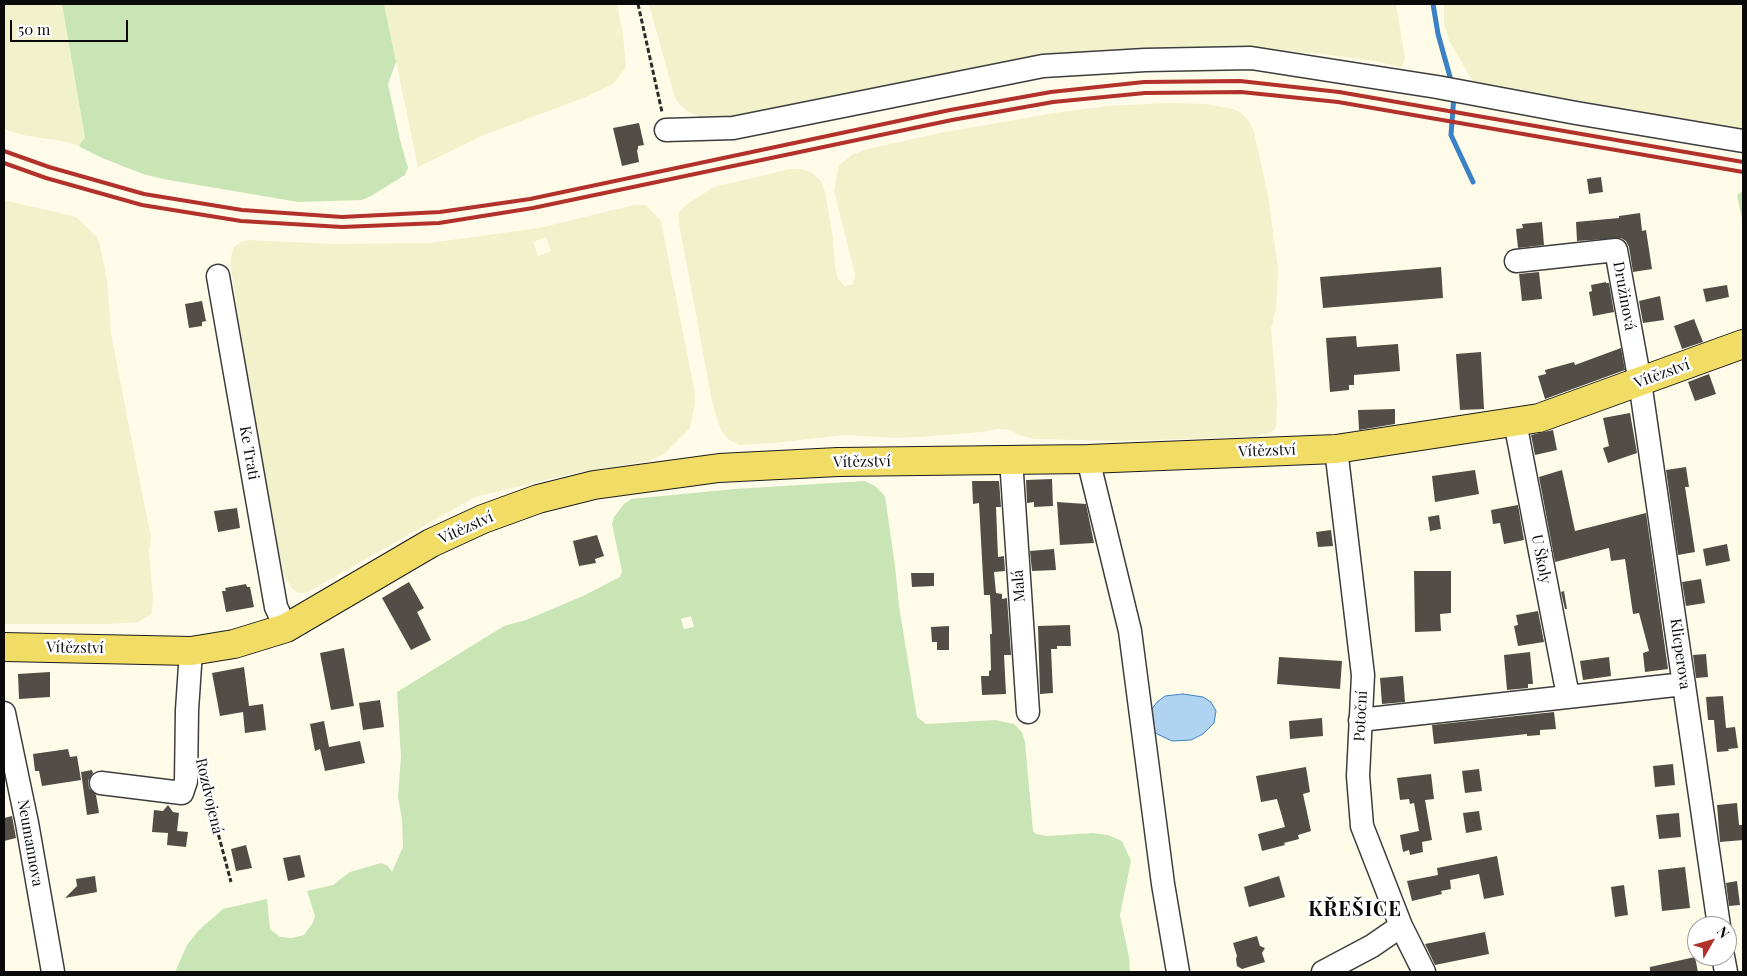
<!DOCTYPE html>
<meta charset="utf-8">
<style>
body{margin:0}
#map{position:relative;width:1747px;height:976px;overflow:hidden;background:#fefce8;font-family:"Playfair Display",serif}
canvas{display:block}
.frame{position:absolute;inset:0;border:5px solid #0a0a0a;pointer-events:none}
.north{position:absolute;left:1687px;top:916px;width:50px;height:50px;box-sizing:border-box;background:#fff;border:1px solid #9d9d9d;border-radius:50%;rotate:52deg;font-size:14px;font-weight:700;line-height:20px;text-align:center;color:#0a0a0a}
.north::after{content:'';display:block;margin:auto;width:18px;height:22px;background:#b2322b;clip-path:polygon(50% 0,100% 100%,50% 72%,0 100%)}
.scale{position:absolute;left:10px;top:20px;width:118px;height:22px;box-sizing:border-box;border:2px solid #0a0a0a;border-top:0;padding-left:6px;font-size:15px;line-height:18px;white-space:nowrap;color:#0a0a0a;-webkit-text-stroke:4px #fff;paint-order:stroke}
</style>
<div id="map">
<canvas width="1747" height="976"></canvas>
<div class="frame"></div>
<div class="north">N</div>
<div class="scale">50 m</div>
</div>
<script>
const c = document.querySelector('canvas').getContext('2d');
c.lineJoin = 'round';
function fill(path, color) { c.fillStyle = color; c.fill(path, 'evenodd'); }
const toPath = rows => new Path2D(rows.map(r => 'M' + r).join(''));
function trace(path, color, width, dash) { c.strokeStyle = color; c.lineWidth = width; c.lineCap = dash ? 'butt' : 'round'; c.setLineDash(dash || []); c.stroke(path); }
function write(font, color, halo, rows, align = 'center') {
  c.font = font + ' "Playfair Display",serif'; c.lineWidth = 5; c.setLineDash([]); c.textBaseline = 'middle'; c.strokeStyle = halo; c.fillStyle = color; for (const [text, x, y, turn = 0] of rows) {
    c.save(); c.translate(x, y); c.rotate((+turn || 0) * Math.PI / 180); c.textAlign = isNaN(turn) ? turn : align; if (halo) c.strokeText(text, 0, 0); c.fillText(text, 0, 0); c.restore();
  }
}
const farmland = toPath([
 [4,4,62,4,85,139,78,146,67,142,22,135,4,129],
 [384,4,617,4,623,35,626,67,614,83,607,87,581,99,484,135,418,167],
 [649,4,1396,4,1405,58,1403,65,1399,67,1375,61,1322,54,1236,47,743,116,700,117,687,111,678,103,674,95],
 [1444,4,1743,4,1743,134,1488,90,1473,82,1449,40,1444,23],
 [1167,103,1207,104,1233,109,1240,112,1249,121,1254,132,1268,195,1278,269,1276,310,1271,328,1277,400,1276,425,1275,429,1270,433,1252,437,1117,441,1034,439,1019,435,1010,430,998,429,982,432,920,437,895,438,846,435,774,443,739,445,729,440,722,432,718,422,712,401,678,218,680,211,687,204,714,187,790,169,802,169,811,172,821,181,825,192,833,238,835,266,838,279,845,286,853,284,855,274,834,190,839,165,852,155,864,150,940,133,1054,113,1107,106],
 [4,200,76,217,96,236,100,245,107,279,111,334,151,538,149,552,153,598,152,609,151,614,138,622,110,624,4,624],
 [634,205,646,205,661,221,694,388,695,403,690,428,664,454,648,461,571,474,475,497,306,593,298,593,292,588,285,577,277,551,260,459,230,262,233,248,240,242,248,240,334,244,429,243,539,228],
 [546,237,551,251,538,256,533,242]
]);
const green = toPath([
 [62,4,384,4,396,62,388,84,400,140,408,168,405,175,371,196,362,200,298,202,163,179,143,174,102,158,80,147,79,145,85,138],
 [1743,191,1743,223,1737,195],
 [865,481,875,486,885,496,895,566,899,606,917,717,926,724,995,720,1014,724,1022,732,1025,742,1033,831,1036,834,1047,836,1093,833,1108,835,1122,841,1131,861,1120,915,1129,957,1130,972,175,972,187,945,199,930,223,909,267,899,270,929,280,937,292,938,304,935,312,924,315,916,307,891,333,885,350,872,381,863,388,866,392,872,403,847,402,819,398,797,401,757,397,692,504,626,526,620,583,596,620,577,622,571,612,524,614,517,624,504,631,499,734,489],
 [691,616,694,627,684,629,681,619]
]);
const water = toPath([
 [1183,694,1203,697,1211,702,1216,711,1214,723,1203,734,1191,740,1172,741,1153,732,1147,716,1157,702,1165,696,1183,694]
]);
const stream = toPath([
 [1433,4,1438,34,1452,84],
 [1454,95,1451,135,1473,182]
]);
const building = toPath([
 [639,123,644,145,638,146,638,149,637,150,639,162,622,166,613,128],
 [1601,177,1603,192,1589,194,1587,179],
 [1640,213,1642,231,1646,230,1652,269,1633,272,1629,247,1626,241,1621,238,1577,241,1576,222,1619,218,1619,216],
 [1542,222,1544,245,1518,248,1516,229,1523,228,1522,224],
 [1441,267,1443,298,1323,308,1320,277],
 [1539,272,1542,299,1522,301,1519,274],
 [1606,282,1606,283,1609,283,1614,312,1593,316,1589,292,1592,291,1591,285],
 [1727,285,1729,297,1706,302,1703,289],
 [1660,296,1664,320,1643,323,1639,301],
 [202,301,206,321,202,322,202,326,189,328,185,304],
 [1694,319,1703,342,1682,349,1674,326],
 [1356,336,1357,347,1398,344,1400,371,1354,375,1354,385,1349,385,1349,390,1330,392,1326,338],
 [1621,348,1625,370,1545,399,1538,376,1546,374,1545,370,1574,362,1575,365],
 [1481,352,1484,409,1460,410,1456,354],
 [1709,374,1716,394,1695,401,1688,382],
 [1395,409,1395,424,1359,430,1358,410],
 [1630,413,1637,453,1608,463,1603,448,1609,446,1603,418],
 [1553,430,1557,450,1535,455,1531,435],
 [1686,467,1689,487,1685,487,1695,552,1678,555,1666,470],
 [1475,470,1479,494,1435,502,1432,476],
 [1562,470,1575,531,1646,513,1668,669,1645,672,1643,653,1649,651,1639,613,1633,614,1625,559,1611,561,1609,548,1555,562,1539,477],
 [1052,479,1053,506,1034,507,1034,502,1027,503,1026,480],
 [972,481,999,481,1001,507,996,507,998,557,1004,556,1005,571,994,572,996,593,1002,594,1002,599,1007,598,1011,655,1004,655,1006,694,982,695,981,676,989,676,989,671,991,670,990,634,992,634,990,595,984,595,979,503,973,504],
 [1057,502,1086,504,1094,543,1060,545],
 [1518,505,1524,540,1504,544,1500,523,1493,524,1491,510],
 [237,508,240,528,218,532,214,511],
 [1439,515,1441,529,1430,531,1428,517],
 [1331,530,1333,546,1318,547,1316,532],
 [597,535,604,556,595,559,596,563,579,566,573,541],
 [1727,544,1730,561,1706,566,1703,549],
 [1054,549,1056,570,1032,571,1030,551],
 [1414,571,1451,571,1451,613,1440,614,1441,631,1415,632],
 [911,573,934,573,934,586,912,587],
 [1701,579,1705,603,1686,606,1682,582],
 [409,582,424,608,417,612,431,640,411,650,382,598],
 [246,584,247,587,250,587,254,607,226,612,222,591,226,591,225,588],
 [1564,591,1567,609,1565,609,1561,592],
 [1538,611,1544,642,1518,646,1514,626,1518,625,1516,615],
 [1070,625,1071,646,1057,646,1057,649,1051,649,1053,693,1040,694,1038,626],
 [949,626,949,650,937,650,937,642,932,642,931,627],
 [344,648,354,706,331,710,320,653],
 [1530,652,1533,684,1528,684,1528,688,1507,690,1504,655],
 [1706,654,1708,677,1696,678,1693,655],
 [1279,657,1342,661,1340,689,1277,684],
 [1609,657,1611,676,1583,680,1580,661],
 [244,667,249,706,263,704,266,730,245,733,243,712,220,716,212,673],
 [50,672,50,697,19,699,18,674],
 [1403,676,1405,702,1382,704,1380,678],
 [1723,696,1726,728,1735,727,1738,748,1728,749,1729,751,1717,752,1714,720,1708,720,1706,697],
 [380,700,384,727,363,730,359,703],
 [1554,712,1556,729,1540,730,1540,735,1527,736,1527,734,1434,744,1432,725],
 [1322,718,1323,736,1290,739,1289,721],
 [324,721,329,747,360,741,365,763,325,771,320,749,315,751,310,724],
 [68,749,70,757,77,756,81,780,42,786,39,771,35,771,33,754],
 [1673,764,1675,785,1655,787,1653,766],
 [1306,767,1310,792,1303,794,1311,831,1298,835,1299,839,1284,843,1285,845,1262,851,1258,834,1285,827,1277,799,1261,802,1256,776],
 [1479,769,1482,791,1465,793,1462,771],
 [92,770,93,773,88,781,89,788,96,795,99,813,87,815,81,772],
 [1431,774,1434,799,1425,800,1432,840,1422,842,1423,852,1410,855,1409,850,1403,852,1400,835,1419,831,1414,803,1410,804,1409,799,1400,800,1397,778],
 [1737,803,1739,825,1743,825,1743,840,1720,842,1717,805],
 [168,805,173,812,179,813,177,831,188,832,186,847,167,845,168,833,152,832,154,810,163,811],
 [1479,811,1482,830,1466,833,1463,813],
 [1679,813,1681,837,1659,839,1656,815],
 [12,816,16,838,4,841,4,818],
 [246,845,252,868,236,871,231,849],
 [300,855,305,877,288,881,283,858],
 [1497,856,1504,895,1484,899,1479,874,1450,880,1451,889,1441,891,1442,894,1412,901,1407,881,1438,875,1437,868],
 [1685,867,1690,908,1662,911,1658,870],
 [95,876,97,892,65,898,77,886,76,879],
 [1279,876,1285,897,1249,907,1244,887],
 [1737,881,1740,905,1729,906,1726,883],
 [1624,885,1628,915,1615,917,1611,887],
 [1485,932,1489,954,1435,965,1425,944],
 [1257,936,1260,946,1265,948,1262,953,1265,962,1242,969,1237,966,1236,959,1237,956,1233,943],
 [1695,957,1698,972,1650,972,1650,967]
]);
const path = toPath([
 [638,4,662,112],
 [205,784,231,882]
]);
const minor = toPath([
 [666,130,733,128,1043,66,1145,60,1251,58,1437,87,1576,113,1743,141],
 [1516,261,1616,250,1640,382,1719,926],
 [218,276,276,607,286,628],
 [1515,422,1568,696],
 [1336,449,1363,675,1358,776,1362,826,1401,926,1424,972],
 [1011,459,1028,712],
 [1088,459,1130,631,1163,884,1178,972],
 [4,713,27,823,53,972],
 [1360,720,1684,684],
 [101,783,182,793,186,781,187,710,191,651],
 [1723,956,1726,972],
 [1323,972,1372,946,1401,926]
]);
const major = toPath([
 [4,647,191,651,234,644,286,628,431,543,483,519,538,499,594,485,719,468,838,462,1088,459,1336,449,1539,418,1743,344]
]);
const rail = toPath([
 [4,151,49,167,144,194,242,210,342,217,440,212,530,199,950,110,1051,92,1144,82,1240,81,1339,92,1743,162],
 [4,163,46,178,142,205,241,221,342,227,439,223,533,208,952,120,1053,102,1145,93,1241,92,1338,102,1743,172]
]);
const streetNames = [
 ["Družinová",1624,296,80],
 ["Vítězství",1662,374,-20],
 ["Vítězství",1267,451,-2],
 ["Ke Trati",249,453,80],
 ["Vítězství",862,462,-1],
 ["Vítězství",466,528,-24],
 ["U Školy",1541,559,79],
 ["Malá",1019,586,-94],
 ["Vítězství",75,648,1],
 ["Klicperova",1680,654,82],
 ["Potoční",1361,716,-87],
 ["Rozdvojená",209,796,77],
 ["Neumannova",30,843,80]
];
const districtNames = [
 ["KŘEŠICE",1355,910]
];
fill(farmland, '#f1f2cb');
fill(green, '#c9e5b5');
fill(water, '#b0d3f2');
trace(water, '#3b81c5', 1);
trace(stream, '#3b81c5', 5);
fill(building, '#524d47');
trace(minor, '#3d3d3d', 25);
trace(major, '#1b1b1b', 30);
trace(path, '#2c2c2c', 3, [5, 2.5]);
trace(minor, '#fff', 22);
trace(major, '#f1dd65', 28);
trace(rail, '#b2322b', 4);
write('15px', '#0a0a0a', '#fff', streetNames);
c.letterSpacing = '1px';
write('bold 20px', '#0a0a0a', '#fff', districtNames);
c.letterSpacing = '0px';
</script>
